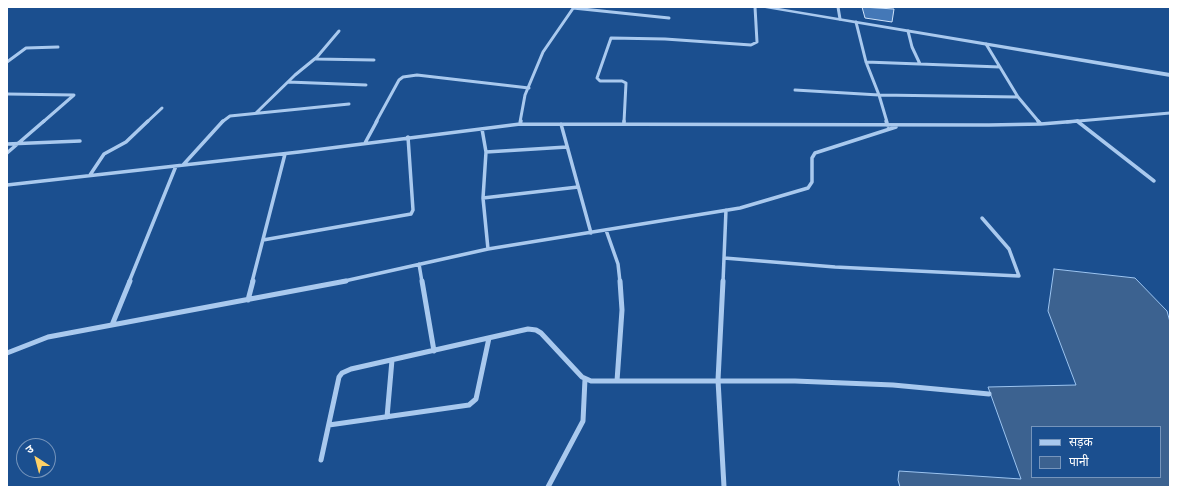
<!DOCTYPE html>
<meta charset="utf-8">
<style>
body{margin:0}
#map{position:relative;width:1177px;height:494px;overflow:hidden;background:#1b4f8f;font-family:"PT Sans","Noto Sans Devanagari",sans-serif}
canvas{display:block}
.frame{position:absolute;inset:0;border:8px solid #fff;pointer-events:none}
.legend{position:absolute;left:1031px;top:426px;width:130px;height:52px;box-sizing:border-box;background:#1b4f8f;border:1px solid #7695bc;margin:0;padding:5px 7px;list-style:none;font-size:12px;color:#fff}
.legend li{display:flex;align-items:center;gap:8px;height:20px}
.legend b{width:20px;border:1px solid #7695bc}
.north{position:absolute;left:16px;top:438px;width:40px;height:40px;box-sizing:border-box;background:#1b4f8f;border:1px solid #7695bc;border-radius:50%;rotate:324deg;font-size:11px;font-weight:700;line-height:16px;text-align:center;color:#fff}
.north::after{content:'';display:block;margin:auto;width:14px;height:18px;background:#ffd166;clip-path:polygon(50% 0,100% 100%,50% 72%,0 100%)}
</style>
<div id="map">
<canvas width="1177" height="494"></canvas>
<div class="frame"></div>
<ul class="legend">
<li><b style="height:5px;background:#a9c9ee"></b>सड़क</li>
<li><b style="height:11px;background:#3c6290"></b>पानी</li>
</ul>
<div class="north">उ</div>
</div>
<script>
const c = document.querySelector('canvas').getContext('2d');
c.lineJoin = 'round';
function fill(path, color) { c.fillStyle = color; c.fill(path, 'evenodd'); }
const toPath = rows => new Path2D(rows.map(r => 'M' + r).join(''));
function trace(path, color, width, dash) { c.strokeStyle = color; c.lineWidth = width; c.lineCap = dash ? 'butt' : 'round'; c.setLineDash(dash || []); c.stroke(path); }
const water = toPath([
 [1054,269,1135,278,1167,311,1170,322,1170,487,900,487,898,480,899,471,1021,479,988,387,1076,385,1048,311,1054,269],
 [1032,427,1160,427,1160,477,1032,477,1032,427]
]);
const building = toPath([
 [862,7,894,9,892,22,865,18,862,7]
]);
const minorFar2 = toPath([
 [838,7,840,19],
 [573,8,669,18],
 [856,22,866,62,879,95,887,122],
 [908,31,912,47,920,64],
 [986,44,1018,97,1039,122],
 [316,59,374,60],
 [7,62,26,48,58,47],
 [866,62,1000,67],
 [288,82,366,85],
 [795,90,879,95,1018,97],
 [7,94,74,95,43,122],
 [256,113,295,75,317,57,339,31],
 [147,122,162,108],
 [222,122,230,116,349,104],
 [376,122,399,80,403,77,417,75,529,88],
 [520,122,525,95,543,52,574,7],
 [624,122,626,83,622,81,600,81,597,78,611,38,665,39,751,45,757,42,755,7],
 [1067,122,1170,113]
]);
const minorFar1 = toPath([
 [886,121,888,126],
 [1038,121,1041,124],
 [1077,121,1154,181],
 [520,124,521,121],
 [561,124,591,233],
 [624,124,624,121],
 [482,129,486,152,483,198,488,249],
 [365,143,377,121],
 [7,144,80,141],
 [486,152,567,147],
 [7,153,44,121],
 [183,165,223,121],
 [90,175,104,154,126,142,148,121],
 [7,185,299,152,520,124,989,125,1041,124,1078,121],
 [483,198,578,187],
 [606,230,618,264,620,282],
 [263,240,411,214,413,210,408,137],
 [724,258,835,267,1019,276,1009,249,982,218],
 [419,264,422,282],
 [129,282,176,166],
 [252,282,285,154],
 [340,282,488,249,740,208,808,188,812,182,812,158,815,153,896,127],
 [723,282,726,210]
]);
const minor = toPath([
 [422,281,434,351],
 [723,281,718,380,724,487],
 [248,300,253,281],
 [112,325,130,281],
 [7,353,48,337,346,281],
 [617,381,622,310,620,281],
 [387,417,392,360],
 [329,425,469,405,476,399,489,338],
 [321,460,339,377,342,373,351,369,528,329,536,330,541,333,582,377,591,381,795,381,893,385,989,394],
 [548,487,583,421,585,379]
]);
const tertiary = toPath([
 [763,7,773,7,1170,73,1170,77,765,8,763,7]
]);
fill(water, '#3c6290');
trace(water, '#9cc4f0', 1);
fill(building, '#4478b7');
trace(building, '#cfe3fa', 1);
trace(minorFar2, '#a9c9ee', 3);
trace(minorFar1, '#a9c9ee', 3.5);
trace(minor, '#a9c9ee', 5);
fill(tertiary, '#a9c9ee');
</script>
